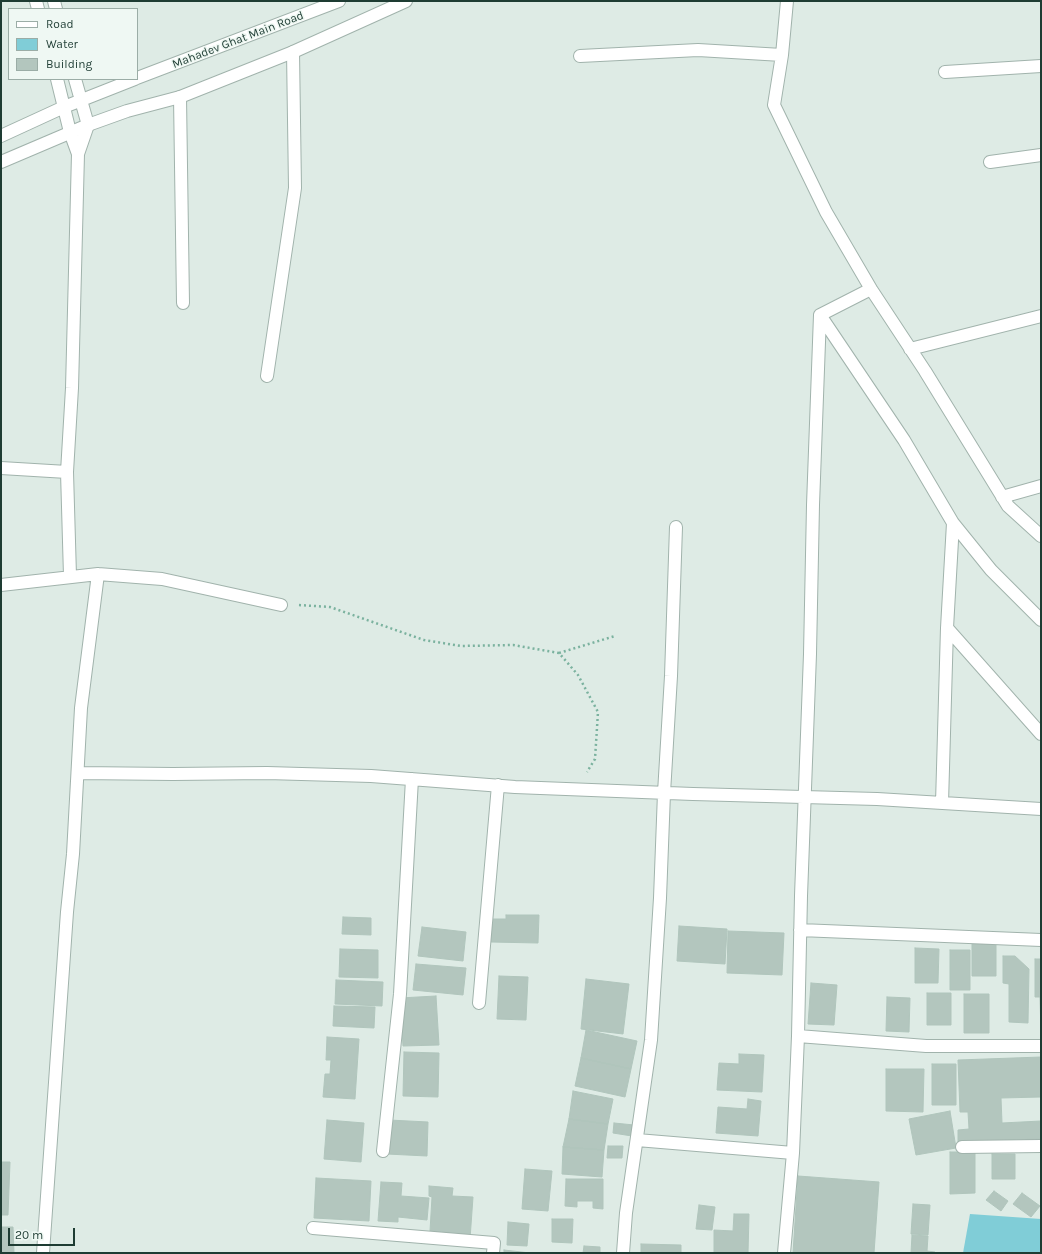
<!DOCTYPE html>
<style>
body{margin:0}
#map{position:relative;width:1042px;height:1254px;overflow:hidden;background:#deebe5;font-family:Karla,sans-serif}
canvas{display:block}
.frame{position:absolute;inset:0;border:2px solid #1e3c33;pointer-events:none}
.legend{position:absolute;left:8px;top:8px;width:130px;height:72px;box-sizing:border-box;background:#eff8f3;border:1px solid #9bada6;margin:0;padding:5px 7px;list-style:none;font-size:12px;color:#1e3c33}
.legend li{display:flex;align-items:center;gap:8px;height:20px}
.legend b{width:20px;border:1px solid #9bada6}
.scale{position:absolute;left:8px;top:1228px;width:67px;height:18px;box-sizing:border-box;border:2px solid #1e3c33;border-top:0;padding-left:5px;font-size:12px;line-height:14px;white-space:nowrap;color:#1e3c33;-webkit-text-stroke:3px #eff8f3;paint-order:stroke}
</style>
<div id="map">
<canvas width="1042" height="1254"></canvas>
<div class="frame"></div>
<ul class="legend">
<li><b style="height:5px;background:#fff"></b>Road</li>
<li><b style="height:11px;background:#80cdd7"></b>Water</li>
<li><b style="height:11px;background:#b3c6be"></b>Building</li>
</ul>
<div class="scale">20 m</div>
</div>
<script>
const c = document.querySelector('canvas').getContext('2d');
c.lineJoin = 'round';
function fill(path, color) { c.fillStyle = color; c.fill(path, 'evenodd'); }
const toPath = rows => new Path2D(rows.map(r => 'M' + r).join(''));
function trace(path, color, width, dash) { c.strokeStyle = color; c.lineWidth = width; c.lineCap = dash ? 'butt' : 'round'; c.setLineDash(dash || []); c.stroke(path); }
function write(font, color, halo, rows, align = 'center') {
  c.font = font + ' Karla,sans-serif'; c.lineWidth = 3; c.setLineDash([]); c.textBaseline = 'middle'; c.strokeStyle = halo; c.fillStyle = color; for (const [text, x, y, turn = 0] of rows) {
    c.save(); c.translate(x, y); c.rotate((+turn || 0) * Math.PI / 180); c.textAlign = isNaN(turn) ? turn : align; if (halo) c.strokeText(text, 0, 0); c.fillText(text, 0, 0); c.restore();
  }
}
const water = toPath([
 [970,1214,1041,1219,1041,1253,963,1253]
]);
const building = toPath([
 [506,915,539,915,538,943,491,942,492,919,506,919,506,915],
 [343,917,371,918,371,935,342,934,343,917],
 [679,926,727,929,725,964,677,961,679,926],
 [422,927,466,932,463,961,418,956,422,927],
 [728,931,784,933,782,975,727,973,728,931],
 [972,942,996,942,996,976,972,976,972,942],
 [915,948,939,949,938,983,915,983,915,948],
 [340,949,378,950,378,978,339,977,340,949],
 [950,950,970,950,970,990,950,990,950,950],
 [1003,956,1015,956,1029,969,1028,1023,1009,1022,1009,984,1003,983,1003,956],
 [1035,959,1041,959,1041,1034,1040,997,1035,997,1035,959],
 [416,964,466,968,463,995,413,990,416,964],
 [499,976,528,977,526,1020,497,1019,499,976],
 [586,979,629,984,623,1034,581,1029,586,979],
 [336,980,383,982,382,1006,335,1004,336,980],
 [811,983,837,985,834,1025,808,1024,811,983],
 [927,993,951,993,951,1025,927,1025,927,993],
 [964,994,989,994,989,1033,964,1033,964,994],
 [436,996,439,1045,403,1046,400,998,436,996],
 [887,997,910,998,909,1032,886,1031,887,997],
 [334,1006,375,1007,374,1028,333,1026,334,1006],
 [586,1030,637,1041,631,1069,581,1058,586,1030],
 [327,1037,359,1039,355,1099,323,1097,325,1074,330,1074,331,1060,326,1060,327,1037],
 [404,1052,439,1053,438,1097,403,1096,404,1052],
 [739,1054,764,1055,762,1092,717,1090,719,1063,739,1064,739,1054],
 [1041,1057,1041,1097,1001,1098,1002,1123,1041,1121,1041,1139,958,1142,958,1130,969,1129,968,1112,960,1112,958,1060,1041,1057],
 [581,1058,631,1069,625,1097,575,1086,581,1058],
 [932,1064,956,1064,956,1105,932,1105,932,1064],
 [886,1069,924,1069,923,1112,886,1111,886,1069],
 [573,1091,613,1099,608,1124,569,1119,573,1091],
 [748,1099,761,1101,758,1136,716,1133,718,1107,747,1109,748,1099],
 [950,1111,956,1148,916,1155,909,1119,950,1111],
 [569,1119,608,1124,604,1150,563,1147,569,1119],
 [327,1120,364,1123,361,1162,324,1159,327,1120],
 [389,1120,428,1122,427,1156,387,1154,389,1120],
 [614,1123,634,1125,632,1136,613,1133,614,1123],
 [608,1146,623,1146,622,1158,607,1158,608,1146],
 [563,1147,604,1150,602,1177,562,1174,563,1147],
 [950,1152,975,1152,975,1193,950,1194,950,1152],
 [992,1154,1015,1154,1015,1179,992,1179,992,1154],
 [1,1162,10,1162,8,1215,1,1215,1,1162],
 [525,1169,552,1171,548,1211,522,1209,525,1169],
 [798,1176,879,1182,874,1253,793,1253,798,1176],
 [316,1178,371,1181,369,1221,314,1218,316,1178],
 [566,1179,603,1179,603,1209,593,1208,593,1201,577,1201,577,1207,565,1206,566,1179],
 [381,1182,402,1183,401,1196,429,1198,427,1220,398,1217,398,1222,378,1221,381,1182],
 [429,1186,453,1188,452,1196,473,1197,470,1239,454,1238,455,1233,430,1231,432,1197,429,1196,429,1186],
 [994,1191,1008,1201,1001,1211,986,1200,994,1191],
 [1022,1193,1040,1206,1031,1217,1013,1204,1022,1193],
 [913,1204,930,1205,928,1235,911,1234,913,1204],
 [699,1205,715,1207,712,1230,696,1229,699,1205],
 [734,1214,749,1214,748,1253,714,1253,714,1230,733,1231,734,1214],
 [552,1219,573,1219,572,1243,552,1242,552,1219],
 [508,1222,529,1224,527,1246,507,1245,508,1222],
 [1,1227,13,1227,14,1253,1,1253,1,1227],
 [912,1235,928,1236,927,1251,935,1252,935,1253,911,1253,912,1235],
 [641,1244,681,1245,681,1253,641,1253,641,1244],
 [584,1246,600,1247,600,1253,583,1253,584,1246],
 [504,1250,530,1253,504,1253,504,1250]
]);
const path = toPath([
 [299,605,330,607,424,640,461,646,513,645,559,653,578,675,598,712,595,759,587,772],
 [559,653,615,636]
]);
const minor = toPath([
 [787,1,782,55,774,105,826,212,871,289,925,371,1008,506,1041,536],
 [580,56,698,50,782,55],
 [945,72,1041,66],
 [180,97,183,303],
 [70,132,78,154,88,125],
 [990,162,1041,155],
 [820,315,904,440,953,523,991,570,1041,620],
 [820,315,871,289],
 [910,349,1041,316],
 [267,376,295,188,293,52],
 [1,468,67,472],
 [1002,497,1041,486],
 [70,576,67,472,72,388,78,154],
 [1,585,98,574,162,579,281,605],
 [947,628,1041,734],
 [78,773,173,774,267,773,371,776,515,787,693,794,877,799,1041,809],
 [942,803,947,628,953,523],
 [800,930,1041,940],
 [479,1003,498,785],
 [798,1036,926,1046,1041,1046],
 [637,1140,793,1153],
 [962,1147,1041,1146],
 [383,1151,400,994,412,779],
 [313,1228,494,1243,493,1253],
 [43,1253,67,912,73,854,81,708,98,574],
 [623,1253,626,1213,651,1040,660,898,664,793,671,676,676,527],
 [784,1253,793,1153,798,1036,801,896,810,654,813,505,820,315]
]);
const tertiary = toPath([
 [36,1,38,9],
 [54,1,56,9],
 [137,78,339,1],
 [57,79,70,132],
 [75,79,88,125],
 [1,136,64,107,135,79],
 [1,162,88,125,127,111,180,97,293,52,406,1]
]);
const streetNames = [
 ["Mahadev Ghat Main Road",238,40,-21]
];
fill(water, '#80cdd7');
fill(building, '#b3c6be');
trace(building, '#b0c5bc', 1);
trace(minor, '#a1b3ac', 14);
trace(tertiary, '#a1b3ac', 14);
trace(path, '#7bb29f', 2.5, [2, 3]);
trace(minor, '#fff', 12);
trace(tertiary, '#fff', 12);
write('12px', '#1e3c33', '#eff8f3', streetNames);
</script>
